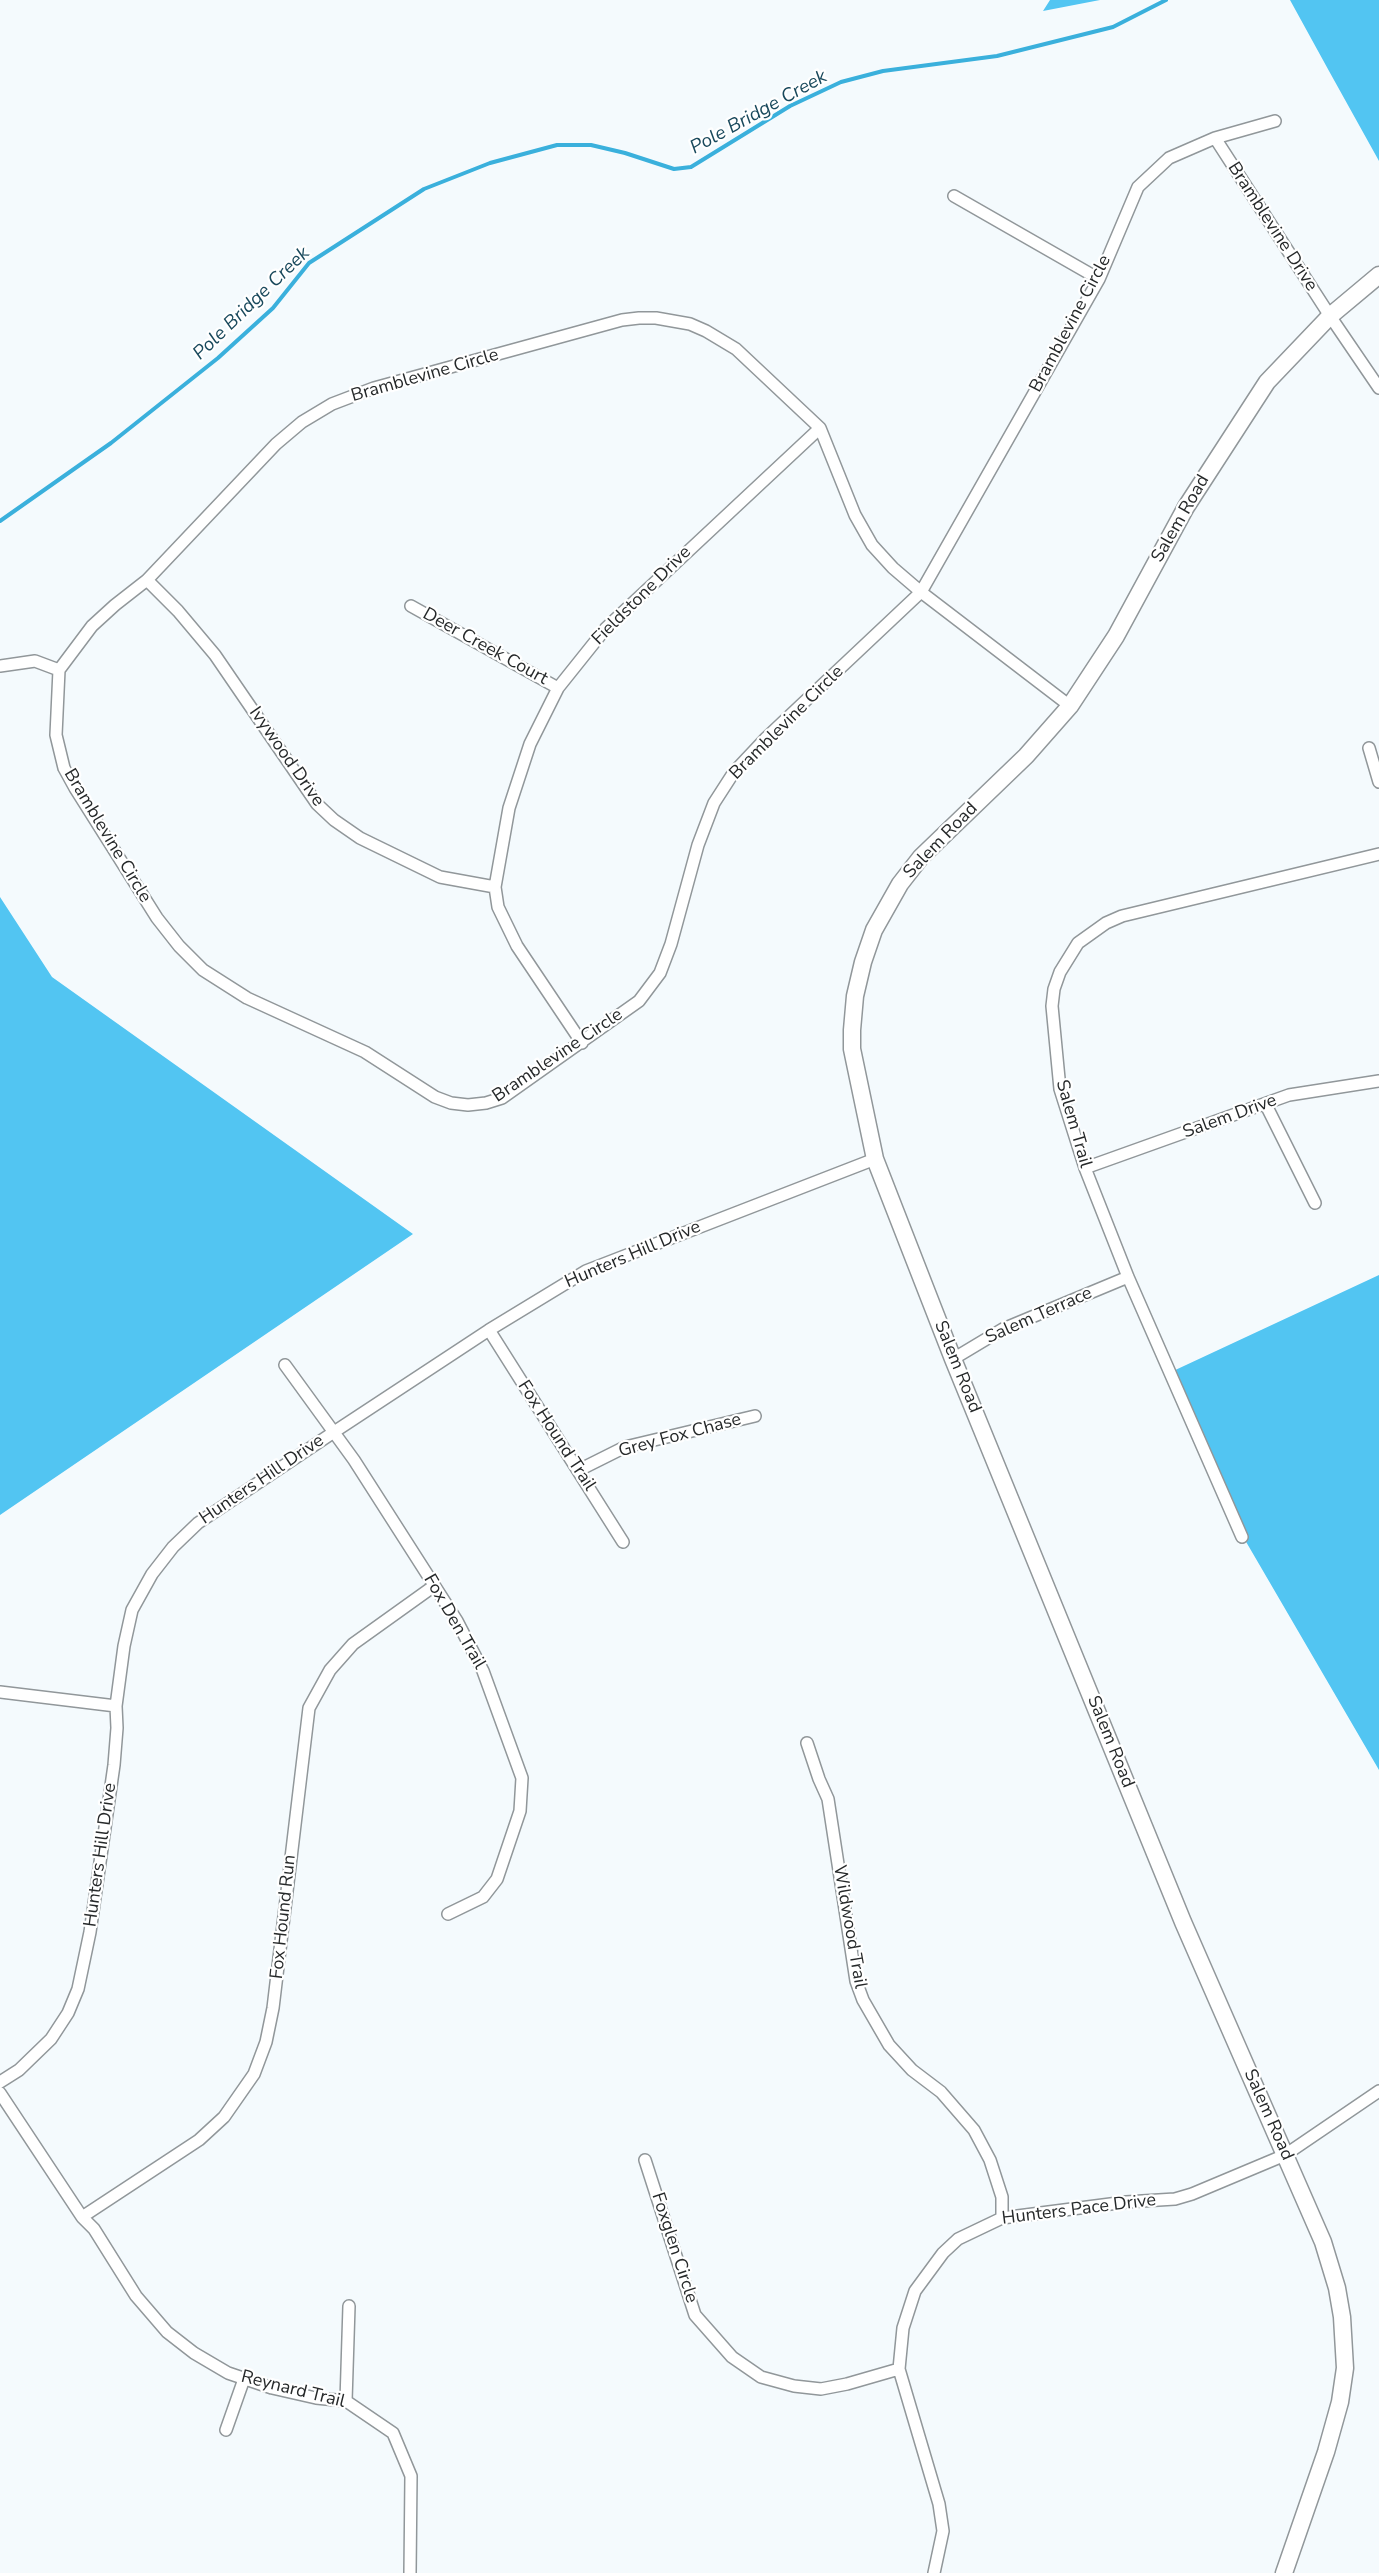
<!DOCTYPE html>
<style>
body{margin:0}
canvas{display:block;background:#f4fafd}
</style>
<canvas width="1379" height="2573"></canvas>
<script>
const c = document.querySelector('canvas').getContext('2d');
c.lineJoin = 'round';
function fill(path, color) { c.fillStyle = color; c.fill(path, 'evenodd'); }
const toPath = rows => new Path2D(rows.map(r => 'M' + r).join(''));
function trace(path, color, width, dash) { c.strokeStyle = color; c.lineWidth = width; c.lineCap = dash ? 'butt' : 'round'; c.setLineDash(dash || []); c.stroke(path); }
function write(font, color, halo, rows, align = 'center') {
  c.font = font + ' "Nunito Sans",sans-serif'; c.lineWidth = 4.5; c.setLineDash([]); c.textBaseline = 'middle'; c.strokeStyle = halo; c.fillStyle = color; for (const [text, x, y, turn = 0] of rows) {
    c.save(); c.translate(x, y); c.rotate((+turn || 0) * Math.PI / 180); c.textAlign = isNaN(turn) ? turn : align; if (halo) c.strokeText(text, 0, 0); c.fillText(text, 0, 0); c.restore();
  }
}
const forest = toPath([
 [1050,0,1100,0,1043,11],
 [1290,0,1379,0,1379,161,1329,71],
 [0,897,52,977,413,1234,0,1515],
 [1379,1275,1379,1770,1245,1540,1171,1372]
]);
const stream = toPath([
 [0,521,111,443,218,358,273,308,309,263,424,189,490,163,557,145,591,145,625,153,674,169,691,167,790,106,841,82,883,71,997,56,1113,27,1166,0]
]);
const street = toPath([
 [1215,138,1330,316,1379,388],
 [954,196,1099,279],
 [147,580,178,611,215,655,317,804,334,820,360,838,440,877,495,887],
 [411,606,558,688],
 [0,666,35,661,59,670],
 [1070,706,921,592,893,568,872,545,855,515,820,428,736,349,706,331,690,324,656,318,639,318,622,320,374,388,332,404,302,422,276,444,147,580,115,605,92,626,59,670,56,735,64,768,75,788,157,918,179,946,203,970,247,998,365,1052,435,1097,451,1103,468,1105,486,1103,502,1098,639,1001,660,973,671,944,698,845,714,803,734,772,766,738,921,592,1099,279,1138,187,1169,158,1215,138,1275,121],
 [1369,748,1379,782],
 [582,1043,517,946,498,907,495,887,509,808,530,744,558,688,606,628,820,428],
 [1266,1105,1315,1203],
 [1085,1168,1289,1095,1379,1081],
 [489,1330,623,1542],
 [953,1359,1003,1329,1128,1277],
 [285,1365,354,1460,457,1621,483,1671,522,1778,520,1811,497,1879,483,1897,448,1914],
 [579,1470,625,1447,755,1416],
 [1242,1537,1128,1277,1085,1168,1060,1089,1052,1006,1054,989,1060,972,1078,943,1106,923,1122,916,1379,854],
 [0,1692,116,1706],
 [807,1743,819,1779,828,1799,856,1981,863,2000,889,2045,912,2070,941,2092,974,2130,990,2160,1002,2197,1002,2218],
 [0,2082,19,2070,51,2039,68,2013,78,1989,90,1932,114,1765,117,1728,116,1706,124,1646,132,1610,152,1574,173,1547,198,1523,334,1432,489,1330,586,1271,875,1159],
 [0,2093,82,2217,94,2229,136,2296,167,2332,194,2353,228,2373,272,2388,316,2398,346,2401,393,2433,411,2476,410,2573],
 [645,2160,695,2315,732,2357,761,2377,794,2386,821,2389,847,2384,899,2369],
 [82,2217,199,2140,224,2117,254,2074,266,2042,273,2008,309,1708,330,1670,353,1644,434,1586],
 [346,2401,349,2306],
 [226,2430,244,2379],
 [934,2573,943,2531,939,2504,899,2369,903,2328,915,2291,943,2253,958,2239,1002,2218,1126,2202,1175,2199,1192,2194,1285,2155,1379,2091]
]);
const secondary = toPath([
 [1284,2573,1326,2452,1340,2402,1345,2368,1342,2317,1337,2288,1323,2242,1183,1922,953,1359,875,1159,852,1049,852,1030,855,996,863,962,874,930,900,884,921,857,1026,756,1070,706,1116,636,1186,507,1267,382,1330,316,1379,275]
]);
const streetNames = [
 ["Bramblevine Drive",1272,227,57],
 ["Bramblevine Circle",1071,324,-62],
 ["Bramblevine Circle",425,376,-16],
 ["Salem Road",1181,519,-60],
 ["Fieldstone Drive",642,596,-45],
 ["Deer Creek Court",485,647,29],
 ["Bramblevine Circle",787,723,-45],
 ["Ivywood Drive",286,757,55],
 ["Bramblevine Circle",107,836,59],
 ["Salem Road",941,841,-46],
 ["Bramblevine Circle",558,1056,-34],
 ["Salem Drive",1230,1117,-20],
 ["Salem Trail",1073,1124,74],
 ["Hunters Hill Drive",633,1255,-23],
 ["Salem Terrace",1039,1316,-24],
 ["Salem Road",957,1367,68],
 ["Fox Hound Trail",556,1436,57],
 ["Grey Fox Chase",680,1436,-15],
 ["Hunters Hill Drive",262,1480,-34],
 ["Fox Den Trail",454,1622,60],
 ["Salem Road",1110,1742,68],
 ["Hunters Hill Drive",101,1855,-82],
 ["Fox Hound Run",284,1917,-84],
 ["Wildwood Trail",849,1927,80],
 ["Salem Road",1268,2115,66],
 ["Hunters Pace Drive",1079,2210,-7],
 ["Foxglen Circle",674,2248,72],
 ["Reynard Trail",293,2390,14]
];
const waterNames = [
 ["Pole Bridge Creek",759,113,-29],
 ["Pole Bridge Creek",252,304,-44]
];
fill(forest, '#52c5f2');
trace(stream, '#3ab0dc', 4);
trace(street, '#91979a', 14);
trace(secondary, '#91979a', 19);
trace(street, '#fff', 11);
trace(secondary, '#fff', 16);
write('18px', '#26292a', '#fff', streetNames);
write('italic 19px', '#19495c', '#fff', waterNames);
</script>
